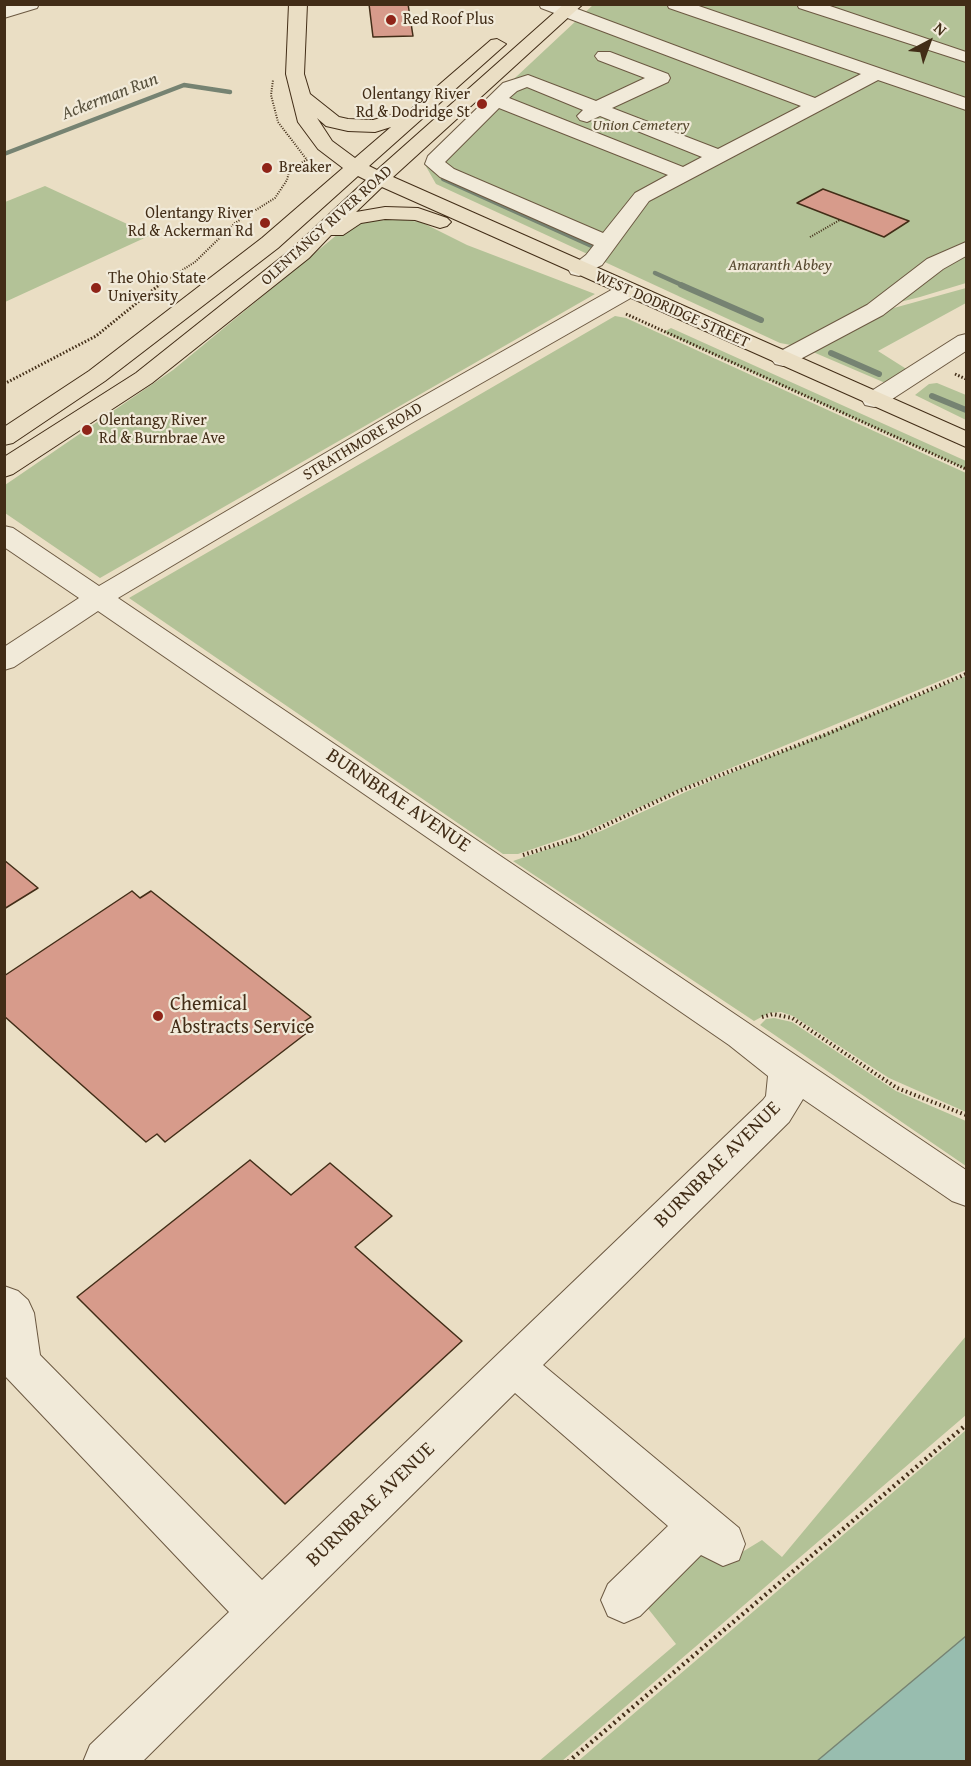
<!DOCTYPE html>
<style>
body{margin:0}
#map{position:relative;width:971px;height:1766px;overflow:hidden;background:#eadec4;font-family:"Gentium Book Plus",serif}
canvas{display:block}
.frame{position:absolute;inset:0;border:6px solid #422d17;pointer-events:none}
.north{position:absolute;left:899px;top:12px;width:60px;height:60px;-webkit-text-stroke:4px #f1ead9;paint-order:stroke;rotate:41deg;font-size:16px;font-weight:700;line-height:24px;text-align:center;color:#422d17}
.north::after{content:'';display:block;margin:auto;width:21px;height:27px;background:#422d17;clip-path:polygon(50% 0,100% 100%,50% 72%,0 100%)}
</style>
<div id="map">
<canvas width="971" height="1766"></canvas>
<div class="frame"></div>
<div class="north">N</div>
</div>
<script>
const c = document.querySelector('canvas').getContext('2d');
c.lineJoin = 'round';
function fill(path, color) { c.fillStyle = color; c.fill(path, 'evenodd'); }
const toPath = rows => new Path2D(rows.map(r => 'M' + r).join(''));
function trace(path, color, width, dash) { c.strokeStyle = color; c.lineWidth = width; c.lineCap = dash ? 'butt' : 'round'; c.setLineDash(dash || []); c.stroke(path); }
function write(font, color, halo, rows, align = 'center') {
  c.font = font + ' "Gentium Book Plus",serif'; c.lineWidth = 4.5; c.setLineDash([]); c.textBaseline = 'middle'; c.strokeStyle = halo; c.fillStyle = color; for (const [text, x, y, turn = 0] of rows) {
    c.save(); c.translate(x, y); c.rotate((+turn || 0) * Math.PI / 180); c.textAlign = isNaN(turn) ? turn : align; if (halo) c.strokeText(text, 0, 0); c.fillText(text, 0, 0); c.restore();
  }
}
const green = toPath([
 [593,5,966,5,966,242,863,308,791,345,780,343,436,184,424,163],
 [45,186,151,235,5,302,5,202],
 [372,218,375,221,395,219,421,222,467,245,595,294,100,578,5,513,5,485,173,370,344,229],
 [966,254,966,283,920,297,900,302,898,301],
 [966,288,966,303,878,351,908,370,891,383,883,382,806,349,883,311],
 [615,316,626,318,966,473,966,670,678,790,591,829,518,854,503,854,129,598],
 [671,328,966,461,966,469,664,332],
 [937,383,966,395,966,420,915,395,929,384],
 [966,676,966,1112,889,1078,793,1016,781,1012,769,1013,754,1021,513,861,601,831,692,789],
 [774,1018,792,1022,896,1091,966,1121,966,1166,760,1025,766,1019],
 [966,1336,966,1415,562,1761,538,1762,676,1644,646,1606,698,1548,729,1560,762,1540,782,1557],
 [966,1430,966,1636,817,1761,577,1762]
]);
const water = toPath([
 [966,1636,966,1761,817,1761,966,1636]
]);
const streamFar1 = toPath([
 [4,154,184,85,230,92],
 [443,179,594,247],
 [655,273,684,286]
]);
const stream = toPath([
 [681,285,761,320],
 [831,353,879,374],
 [932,396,966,410]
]);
const building = toPath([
 [369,4,408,4,413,36,373,37,369,4],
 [823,189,909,221,884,237,797,203,823,189],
 [4,860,38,888,4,909,4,860],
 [132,891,140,898,151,891,311,1017,299,1025,308,1032,165,1142,157,1134,146,1142,4,1016,4,976,132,891],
 [250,1160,291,1195,330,1163,392,1216,355,1247,462,1341,285,1504,77,1297,250,1160]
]);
const pathFar3 = toPath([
 [810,237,840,220],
 [157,286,195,262,235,223,275,198,287,180,290,168,307,160,278,122,271,95,273,80]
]);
const pathFar2 = toPath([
 [626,314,966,469],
 [955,374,966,379],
 [4,384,96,336,159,285]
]);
const pathFar1 = toPath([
 [523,855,578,838,679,791,827,734,966,674],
 [762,1017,773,1014,792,1018,897,1088,966,1115]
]);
const path = toPath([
 [568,1762,966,1425]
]);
const minor = toPath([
 [12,4,39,4,37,8,4,18,4,7,12,4],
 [539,4,564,4,815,98,861,74,669,8,667,4,693,4,966,98,966,110,878,80,649,201,602,265,579,276,571,274,568,269,586,255,594,245,440,177,425,164,428,156,503,83,528,75,596,101,645,78,598,60,595,56,598,52,610,52,668,74,670,78,668,82,612,108,718,149,801,106,541,8,539,4],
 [527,87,583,110,577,116,580,120,587,122,600,116,702,157,683,167,509,98,517,91,527,87],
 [499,108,668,175,635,193,603,233,454,169,445,162,499,108],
 [797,4,824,4,966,52,966,62,799,8,797,4],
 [966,242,966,256,943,269,883,315,791,364,783,366,775,364,771,359,775,354,867,305,927,259,966,242],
 [628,283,636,285,639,290,636,295,415,421,118,598,966,1170,966,1206,952,1201,803,1099,789,1122,543,1365,739,1528,745,1544,739,1560,723,1566,701,1555,640,1616,624,1623,608,1616,601,1600,608,1584,668,1526,515,1393,142,1762,83,1762,90,1745,229,1612,5,1376,4,1286,18,1291,28,1300,34,1313,40,1355,262,1580,763,1100,766,1096,768,1076,729,1045,98,611,14,667,4,670,4,647,79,598,4,547,4,526,13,528,99,586,397,411,620,285,628,283],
 [966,334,966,351,883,405,874,407,865,405,862,400,865,395,958,336,966,334]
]);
const major = toPath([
 [289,4,307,4,304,74,310,94,339,117,348,119,373,120,410,110,491,40,497,39,506,44,369,166,377,170,564,4,583,4,393,177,966,431,966,447,382,187,356,212,385,207,418,208,447,218,451,222,447,226,440,228,415,220,385,219,361,223,343,235,331,235,309,258,152,383,13,474,4,477,4,457,136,373,293,248,366,180,358,176,278,248,105,381,13,443,4,445,4,427,89,371,262,238,343,168,318,149,298,122,286,74,289,4],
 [317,118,326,126,348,131,375,132,391,127,355,158,332,141,317,118]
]);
const markers = [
 [391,20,6,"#8f2418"],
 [482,104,6,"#8f2418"],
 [267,168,6,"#8f2418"],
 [265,223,6,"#8f2418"],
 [96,288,6,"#8f2418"],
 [87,430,6,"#8f2418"],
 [158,1016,6,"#8f2418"]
];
const farPoinames = [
 ["Red Roof Plus",403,20],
 ["Olentangy River",470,95,"right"],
 ["Rd & Dodridge St",470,113,"right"],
 ["Breaker",279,168],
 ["Olentangy River",253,214,"right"],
 ["Rd & Ackerman Rd",253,232,"right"],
 ["The Ohio State",108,279],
 ["University",108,297],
 ["Olentangy River",99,421],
 ["Rd & Burnbrae Ave",99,439]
];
const farParknames = [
 ["Union Cemetery",641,126],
 ["Amaranth Abbey",780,266]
];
const farStreetnames = [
 ["OLENTANGY RIVER ROAD",327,226,-42],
 ["WEST DODRIDGE STREET",672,310,24],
 ["STRATHMORE ROAD",363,442,-31]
];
const farWaternames = [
 ["Ackerman Run",110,97,-21]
];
const streetNames = [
 ["BURNBRAE AVENUE",398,801,34],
 ["BURNBRAE AVENUE",718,1165,-45],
 ["BURNBRAE AVENUE",371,1505,-44]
];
const poiNames = [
 ["Chemical",170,1005],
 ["Abstracts Service",170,1028]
];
fill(green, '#b3c297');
fill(water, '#98bdaf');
trace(water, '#768372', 1.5);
trace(streamFar1, '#768372', 4.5);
trace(stream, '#768372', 6);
fill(building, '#d79b8b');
trace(building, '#422d17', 1.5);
trace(minor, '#6c5942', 2);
trace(major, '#422d17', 2);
trace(pathFar3, '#422d17', 2, [1, 1.5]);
trace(pathFar2, '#422d17', 3, [1.5, 2]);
trace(pathFar1, '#422d17', 4, [1.5, 3]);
trace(path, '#422d17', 4.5, [2, 4]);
fill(minor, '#f1ead9');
fill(major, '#eadec4');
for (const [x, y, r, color] of markers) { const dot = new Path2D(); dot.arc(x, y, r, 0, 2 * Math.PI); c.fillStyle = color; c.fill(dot); trace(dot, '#f1ead9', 2); }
write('16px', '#422d17', '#f1ead9', farPoinames, 'left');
write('italic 16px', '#594b31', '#f1ead9', farParknames);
write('16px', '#422d17', '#f1ead9', farStreetnames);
write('italic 18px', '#58513d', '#f1ead9', farWaternames);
write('20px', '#422d17', '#f1ead9', streetNames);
write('20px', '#422d17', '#f1ead9', poiNames, 'left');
</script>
